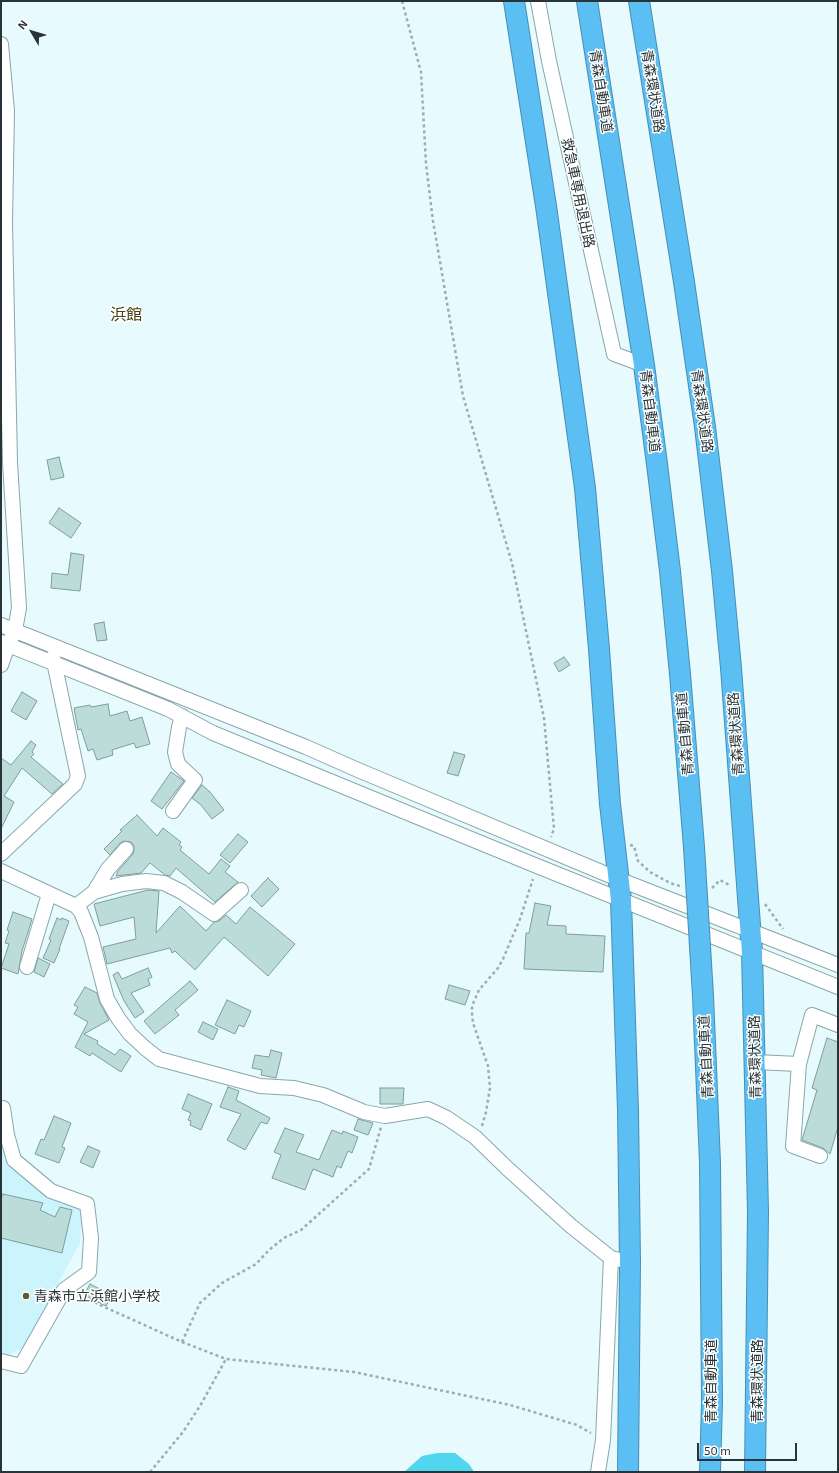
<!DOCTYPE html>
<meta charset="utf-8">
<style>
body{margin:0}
#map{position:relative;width:839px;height:1473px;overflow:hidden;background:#e7fafe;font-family:"Exo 2",sans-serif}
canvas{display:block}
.frame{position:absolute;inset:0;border:2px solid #283437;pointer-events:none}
.north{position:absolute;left:12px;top:12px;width:40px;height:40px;-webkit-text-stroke:3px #fff;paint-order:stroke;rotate:308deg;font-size:11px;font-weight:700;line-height:16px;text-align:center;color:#283437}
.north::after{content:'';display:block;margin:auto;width:14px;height:18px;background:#283437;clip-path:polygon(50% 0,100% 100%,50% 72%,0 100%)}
.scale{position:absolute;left:697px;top:1443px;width:100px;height:18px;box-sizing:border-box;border:2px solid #283437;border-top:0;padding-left:5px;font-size:12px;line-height:14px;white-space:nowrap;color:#283437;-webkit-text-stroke:3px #fff;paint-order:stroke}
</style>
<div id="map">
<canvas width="839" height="1473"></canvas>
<div class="frame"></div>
<div class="north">N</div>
<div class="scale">50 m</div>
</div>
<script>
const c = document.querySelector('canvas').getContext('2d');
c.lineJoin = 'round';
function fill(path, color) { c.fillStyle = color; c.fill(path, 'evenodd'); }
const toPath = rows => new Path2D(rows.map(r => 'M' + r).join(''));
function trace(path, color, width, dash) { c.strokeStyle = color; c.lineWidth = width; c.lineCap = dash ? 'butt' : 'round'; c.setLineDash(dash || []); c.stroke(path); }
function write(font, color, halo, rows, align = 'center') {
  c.font = font + ' "Exo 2","Noto Sans JP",sans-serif'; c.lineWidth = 3; c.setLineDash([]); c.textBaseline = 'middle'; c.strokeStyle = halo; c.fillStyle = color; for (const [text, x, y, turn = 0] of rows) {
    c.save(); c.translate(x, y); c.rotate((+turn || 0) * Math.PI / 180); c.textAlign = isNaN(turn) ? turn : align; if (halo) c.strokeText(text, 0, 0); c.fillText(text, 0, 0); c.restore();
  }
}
const built = toPath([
 [1,1142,6,1159,15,1170,40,1190,82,1207,80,1243,23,1348,5,1357,1,1356]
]);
const forest = toPath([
 [437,1453,455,1453,469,1464,474,1472,404,1472,422,1456]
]);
const building = toPath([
 [59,457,64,477,51,480,47,460,59,457],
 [59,508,81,523,71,538,49,523,59,508],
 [71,553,84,555,80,591,51,588,52,573,68,575,71,553],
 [104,622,107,640,97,641,94,624,104,622],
 [564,657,570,665,559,672,554,663,564,657],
 [22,692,37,701,26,720,11,711,22,692],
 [108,704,110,716,127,711,130,721,142,717,150,744,136,748,134,743,112,750,113,755,97,760,93,749,88,751,81,729,78,730,74,708,90,705,91,707,108,704],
 [31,741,36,745,32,752,34,754,31,757,63,784,52,794,22,768,4,796,14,802,1,829,1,758,11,765,31,741],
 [454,752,465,755,458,776,447,773,454,752],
 [171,772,184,781,162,809,151,801,171,772],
 [202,785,210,792,224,810,212,819,201,805,192,798,202,785],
 [137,815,157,836,163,828,181,842,179,845,182,847,180,850,209,874,221,859,230,866,225,872,238,882,215,902,176,868,170,876,165,875,150,863,141,873,116,876,118,871,133,854,134,850,134,846,131,842,124,841,120,843,110,855,104,849,122,831,120,830,137,815],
 [238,834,248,842,230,863,220,855,238,834],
 [268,878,279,889,262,907,251,896,268,878],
 [148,890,159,891,156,933,180,906,206,931,214,922,219,921,226,915,236,924,250,907,295,944,268,976,224,937,195,970,175,951,172,953,170,948,107,964,103,947,136,939,134,917,100,926,94,904,148,890],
 [535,903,551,906,547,925,566,926,566,934,605,936,603,972,524,969,526,933,529,933,535,903],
 [13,912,32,919,22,951,18,974,1,968,9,944,5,943,9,931,7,930,13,912],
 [57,918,61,920,62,918,69,921,59,949,60,949,54,963,43,958,51,940,49,939,57,918],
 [38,958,50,964,44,977,34,972,38,958],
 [148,968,152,977,148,979,150,985,131,993,144,1012,135,1018,124,1001,113,975,118,972,122,979,148,968],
 [190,981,198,990,175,1010,179,1015,155,1034,144,1021,190,981],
 [449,985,470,991,465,1005,445,999,449,985],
 [85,987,97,993,100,1003,109,1020,84,1034,98,1041,97,1044,115,1055,120,1049,131,1056,121,1072,92,1053,90,1056,75,1047,88,1022,74,1014,78,1007,74,1005,85,987],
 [227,1000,251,1011,244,1027,239,1025,235,1034,215,1025,227,1000],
 [203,1022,218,1029,213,1040,198,1032,203,1022],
 [827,1038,838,1042,838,1127,830,1154,823,1148,802,1140,817,1090,812,1088,827,1038],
 [271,1050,282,1053,276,1078,261,1075,262,1070,252,1068,255,1055,269,1057,271,1050],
 [228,1087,239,1091,236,1100,270,1118,267,1124,261,1122,245,1150,227,1140,241,1114,220,1107,228,1087],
 [380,1088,404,1088,403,1104,380,1104,380,1088],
 [188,1094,212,1104,201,1130,190,1125,191,1121,188,1120,191,1113,182,1109,188,1094],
 [54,1116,71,1123,62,1147,65,1148,59,1163,35,1154,41,1139,44,1140,54,1116],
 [358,1119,373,1123,368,1135,354,1130,358,1119],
 [285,1128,304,1135,296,1152,319,1160,332,1130,342,1134,343,1131,358,1137,352,1153,348,1151,341,1168,337,1166,333,1177,313,1169,305,1190,272,1178,281,1155,274,1152,285,1128],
 [88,1146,100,1151,93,1168,80,1162,88,1146],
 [3,1194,43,1203,40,1210,55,1217,60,1207,72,1210,62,1253,1,1238,1,1196,3,1196,3,1194],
 [90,1284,112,1295,106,1306,84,1295,90,1284]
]);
const path = toPath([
 [402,1,421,72,426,164,433,221,463,396,512,563,544,718,554,829,551,837],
 [630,845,634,846,638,861,650,872,670,883,680,886],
 [712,888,720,880,731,886],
 [765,904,783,929],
 [482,1126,486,1112,490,1088,488,1066,473,1023,472,1013,472,1006,479,990,498,968,503,959,520,919,533,879],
 [78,1295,182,1342,226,1359,354,1372,510,1405,577,1425,591,1433],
 [182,1342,200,1303,222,1283,256,1264,269,1250,284,1238,301,1230,369,1169,381,1127],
 [150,1472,183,1432,200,1406,226,1359]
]);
const minor = toPath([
 [538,1,549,61,614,354,644,365],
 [1,44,7,111,5,223,10,463,19,608,15,630,8,645,1,665],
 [1,625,306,747,358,770,618,879,838,965],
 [1,642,168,709,213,733,537,866,838,987],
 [173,811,195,780,178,764,175,752,179,727,182,716],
 [1,854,75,784,78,776,53,657],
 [1,871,76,906,81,912,91,937,107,999,118,1018,130,1034,145,1048,159,1059,260,1086,294,1088,323,1095,364,1112,385,1116,428,1109,447,1118,475,1137,508,1169,571,1226,611,1258,630,1262],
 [94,892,108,869,126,849],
 [76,906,94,892,122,884,146,881,164,883,182,892,214,914,241,890],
 [27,967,49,894],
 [755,1062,799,1064],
 [1,1108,3,1108,7,1135,14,1160,51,1191,87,1204,91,1238,89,1272,64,1290,21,1366,1,1361],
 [820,1156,793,1146,799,1064,812,1015,838,1025],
 [598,1472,603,1440,611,1258]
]);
const highway = toPath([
 [514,1,546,206,585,488,599,649,610,804,621,900,628,1110,630,1262,628,1472],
 [587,1,644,365,657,464,670,571,680,674,694,847],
 [639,1,684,282,705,427,722,571,731,668,752,952,758,1212,755,1472],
 [703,996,710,1163,712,1402,710,1472]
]);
const highwayBridge = toPath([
 [694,847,703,996]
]);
const markers = [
 [26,1296,4,"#635a27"]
];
const streetNames = [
 ["青森自動車道",601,91,81],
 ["青森環状道路",653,91,81],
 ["救急車専用退出路",578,193,78],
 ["青森自動車道",650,411,83],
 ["青森環状道路",702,411,82],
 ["青森自動車道",685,734,-95],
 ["青森環状道路",736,734,-94],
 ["青森自動車道",706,1057,-93],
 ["青森環状道路",755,1057,-91],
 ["青森自動車道",711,1381,-90],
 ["青森環状道路",757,1381,-90]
];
const poiNames = [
 ["青森市立浜館小学校",34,1296]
];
const quarterNames = [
 ["浜館",126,315]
];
fill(built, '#cbf4fd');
fill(forest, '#50d6ee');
fill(building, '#bcdcd9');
trace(building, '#7f9e9b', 1);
trace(minor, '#89a7ad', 16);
trace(highway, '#498eb1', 22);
trace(path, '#9dadb1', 2.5, [3, 3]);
trace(minor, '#fff', 14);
trace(highway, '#5bbff3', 20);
trace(highwayBridge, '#498eb1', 22, []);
trace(highwayBridge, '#5bbff3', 20);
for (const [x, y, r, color] of markers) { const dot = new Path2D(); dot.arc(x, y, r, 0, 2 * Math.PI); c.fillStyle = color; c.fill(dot); trace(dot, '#fff', 1.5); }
write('14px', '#283437', '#fff', streetNames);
write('14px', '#283437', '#fff', poiNames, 'left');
write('16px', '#473f16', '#fff', quarterNames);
</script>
